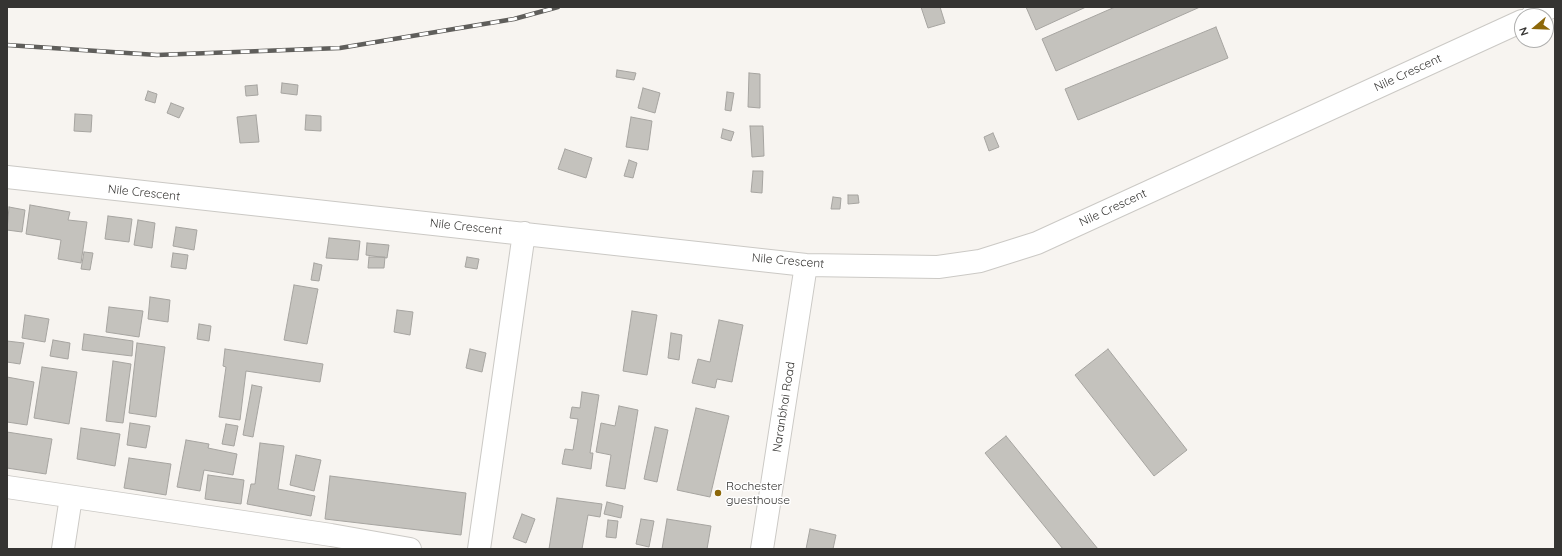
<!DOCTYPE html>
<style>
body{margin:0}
#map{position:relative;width:1562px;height:556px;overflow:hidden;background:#f7f4f0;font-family:Quicksand,sans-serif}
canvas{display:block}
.frame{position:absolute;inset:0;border:8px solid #353432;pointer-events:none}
.north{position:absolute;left:1514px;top:8px;width:40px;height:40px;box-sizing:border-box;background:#fff;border:1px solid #aeaead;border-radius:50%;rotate:251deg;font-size:11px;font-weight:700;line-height:16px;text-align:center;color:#353432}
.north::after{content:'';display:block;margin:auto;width:14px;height:18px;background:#8d680a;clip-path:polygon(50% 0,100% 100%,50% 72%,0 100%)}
</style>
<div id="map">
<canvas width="1562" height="556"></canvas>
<div class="frame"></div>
<div class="north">N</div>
</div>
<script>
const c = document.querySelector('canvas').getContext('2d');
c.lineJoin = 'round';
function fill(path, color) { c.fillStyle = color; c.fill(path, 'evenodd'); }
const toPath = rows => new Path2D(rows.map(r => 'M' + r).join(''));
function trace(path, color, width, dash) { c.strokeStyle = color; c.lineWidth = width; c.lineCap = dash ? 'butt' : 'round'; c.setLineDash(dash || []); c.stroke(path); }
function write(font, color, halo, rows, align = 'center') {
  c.font = font + ' Quicksand,sans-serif'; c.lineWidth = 3; c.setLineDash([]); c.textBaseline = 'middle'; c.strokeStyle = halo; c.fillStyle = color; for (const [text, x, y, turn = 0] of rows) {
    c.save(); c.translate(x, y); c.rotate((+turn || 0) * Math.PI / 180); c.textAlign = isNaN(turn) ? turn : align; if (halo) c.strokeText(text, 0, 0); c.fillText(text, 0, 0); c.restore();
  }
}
const building = toPath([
 [921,7,940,7,945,23,928,28,921,7],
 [1026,7,1086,7,1036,30,1026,7],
 [1115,7,1200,7,1056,71,1042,39,1115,7],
 [1216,27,1228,58,1078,120,1065,89,1216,27],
 [617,70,636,73,634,80,616,77,617,70],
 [749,73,760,74,760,108,748,107,749,73],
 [282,83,298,85,297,95,281,93,282,83],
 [257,85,258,95,246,96,245,86,257,85],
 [643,88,660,93,655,113,638,108,643,88],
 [148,91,157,94,155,103,145,100,148,91],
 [727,92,734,93,731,111,725,110,727,92],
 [171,103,184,108,179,118,167,113,171,103],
 [75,114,92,115,91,132,74,131,75,114],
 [256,115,259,142,240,143,237,117,256,115],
 [306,115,321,116,321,131,305,130,306,115],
 [631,117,652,121,648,150,626,147,631,117],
 [750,126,763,126,764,156,752,157,750,126],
 [723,129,734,132,731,141,721,138,723,129],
 [993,133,999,147,989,151,984,137,993,133],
 [565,149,592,158,586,178,558,169,565,149],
 [629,160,637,163,633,178,624,176,629,160],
 [753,171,763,171,762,193,751,192,753,171],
 [848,195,858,195,859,203,848,204,848,195],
 [833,197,841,198,840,209,831,209,833,197],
 [30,205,70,212,68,220,87,222,81,263,58,259,61,240,26,234,30,205],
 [9,207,25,210,22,232,7,230,9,207],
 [108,216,132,219,129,242,105,239,108,216],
 [138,220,155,223,152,248,134,245,138,220],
 [176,227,197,230,194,250,173,246,176,227],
 [329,238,360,241,358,260,326,258,329,238],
 [367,243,389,245,387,258,366,255,367,243],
 [84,252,93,253,90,270,81,269,84,252],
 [173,253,188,255,186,269,171,267,173,253],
 [369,257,385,257,384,268,368,268,369,257],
 [467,257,479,259,477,269,465,267,467,257],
 [314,263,322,265,319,281,311,280,314,263],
 [294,285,318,289,307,344,284,340,294,285],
 [150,297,170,300,168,322,148,319,150,297],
 [109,307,143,311,139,337,106,332,109,307],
 [397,310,413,312,410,335,394,332,397,310],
 [632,311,657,315,647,375,623,371,632,311],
 [25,315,49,319,45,342,22,338,25,315],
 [719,320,743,325,732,382,717,379,715,388,692,383,698,359,710,362,719,320],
 [199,324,211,326,209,341,197,339,199,324],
 [671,333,682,335,679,360,668,358,671,333],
 [84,334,133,341,132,356,82,350,84,334],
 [53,340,70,343,68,359,50,356,53,340],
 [7,341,24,343,20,364,7,362,7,341],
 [137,343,165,347,156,417,129,413,137,343],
 [225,349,323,364,320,382,246,371,240,420,219,417,226,367,223,366,225,349],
 [470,349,486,353,482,372,466,368,470,349],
 [1108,349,1187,450,1154,476,1075,375,1108,349],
 [113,361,131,364,123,423,106,421,113,361],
 [42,367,77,372,69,424,34,418,42,367],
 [7,377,34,382,27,425,7,422,7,377],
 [252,385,262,387,253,437,243,435,252,385],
 [582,392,599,395,590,453,593,453,591,469,562,464,565,449,573,450,578,419,570,418,572,407,580,408,582,392],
 [619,406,638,410,625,489,606,486,611,455,596,452,601,423,615,426,619,406],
 [696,408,729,416,710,497,677,490,696,408],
 [130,423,150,426,146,448,127,445,130,423],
 [226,424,238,426,234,446,222,444,226,424],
 [655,427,668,430,657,482,644,479,655,427],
 [81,428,120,434,115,466,77,459,81,428],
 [7,432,52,439,46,474,7,468,7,432],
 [1006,436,1098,549,1063,549,985,453,1006,436],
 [186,440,209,444,208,448,237,454,233,475,204,470,200,491,177,487,186,440],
 [260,443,284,446,278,489,315,496,311,516,247,504,251,484,255,484,260,443],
 [296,455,321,460,314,491,290,485,296,455],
 [129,458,171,464,166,495,124,488,129,458],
 [208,475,244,480,241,504,205,499,208,475],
 [330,476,466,493,461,535,325,519,330,476],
 [557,498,602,504,600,517,588,515,582,549,549,549,557,498],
 [607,502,623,506,621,518,604,514,607,502],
 [522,514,535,519,526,543,513,538,522,514],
 [641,519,654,521,649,547,636,544,641,519],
 [667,519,711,526,707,549,662,549,667,519],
 [608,520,618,521,616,538,606,537,608,520],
 [810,529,836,535,833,549,806,549,810,529]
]);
const minor = toPath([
 [1532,16,1551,7],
 [7,177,806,265,938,267,980,261,1037,243,1522,21],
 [7,487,331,535,410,549],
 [63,549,71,497],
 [479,549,524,233],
 [762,549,806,265]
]);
const rail = toPath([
 [7,45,157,55,340,48,514,19,558,7]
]);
const markers = [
 [718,493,4,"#8d680a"]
];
const streetNames = [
 ["Nile Crescent",1408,73,-25],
 ["Nile Crescent",144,193,6],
 ["Nile Crescent",1113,208,-25],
 ["Nile Crescent",466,227,6],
 ["Nile Crescent",788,261,5],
 ["Naranbhai Road",784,407,-81]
];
const poiNames = [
 ["Rochester",726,486],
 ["guesthouse",726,500]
];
fill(building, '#c4c2bd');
trace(building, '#a6a4a0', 1);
trace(minor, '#cbc9c5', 24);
trace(minor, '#fff', 22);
trace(rail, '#5f5e5b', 4.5);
trace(rail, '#fff', 3, [9]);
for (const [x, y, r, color] of markers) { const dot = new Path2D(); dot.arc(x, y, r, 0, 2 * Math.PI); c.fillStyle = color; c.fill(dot); trace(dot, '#fff', 1.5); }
write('12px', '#353432', '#fff', streetNames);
write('12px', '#353432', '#fff', poiNames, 'left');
</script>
